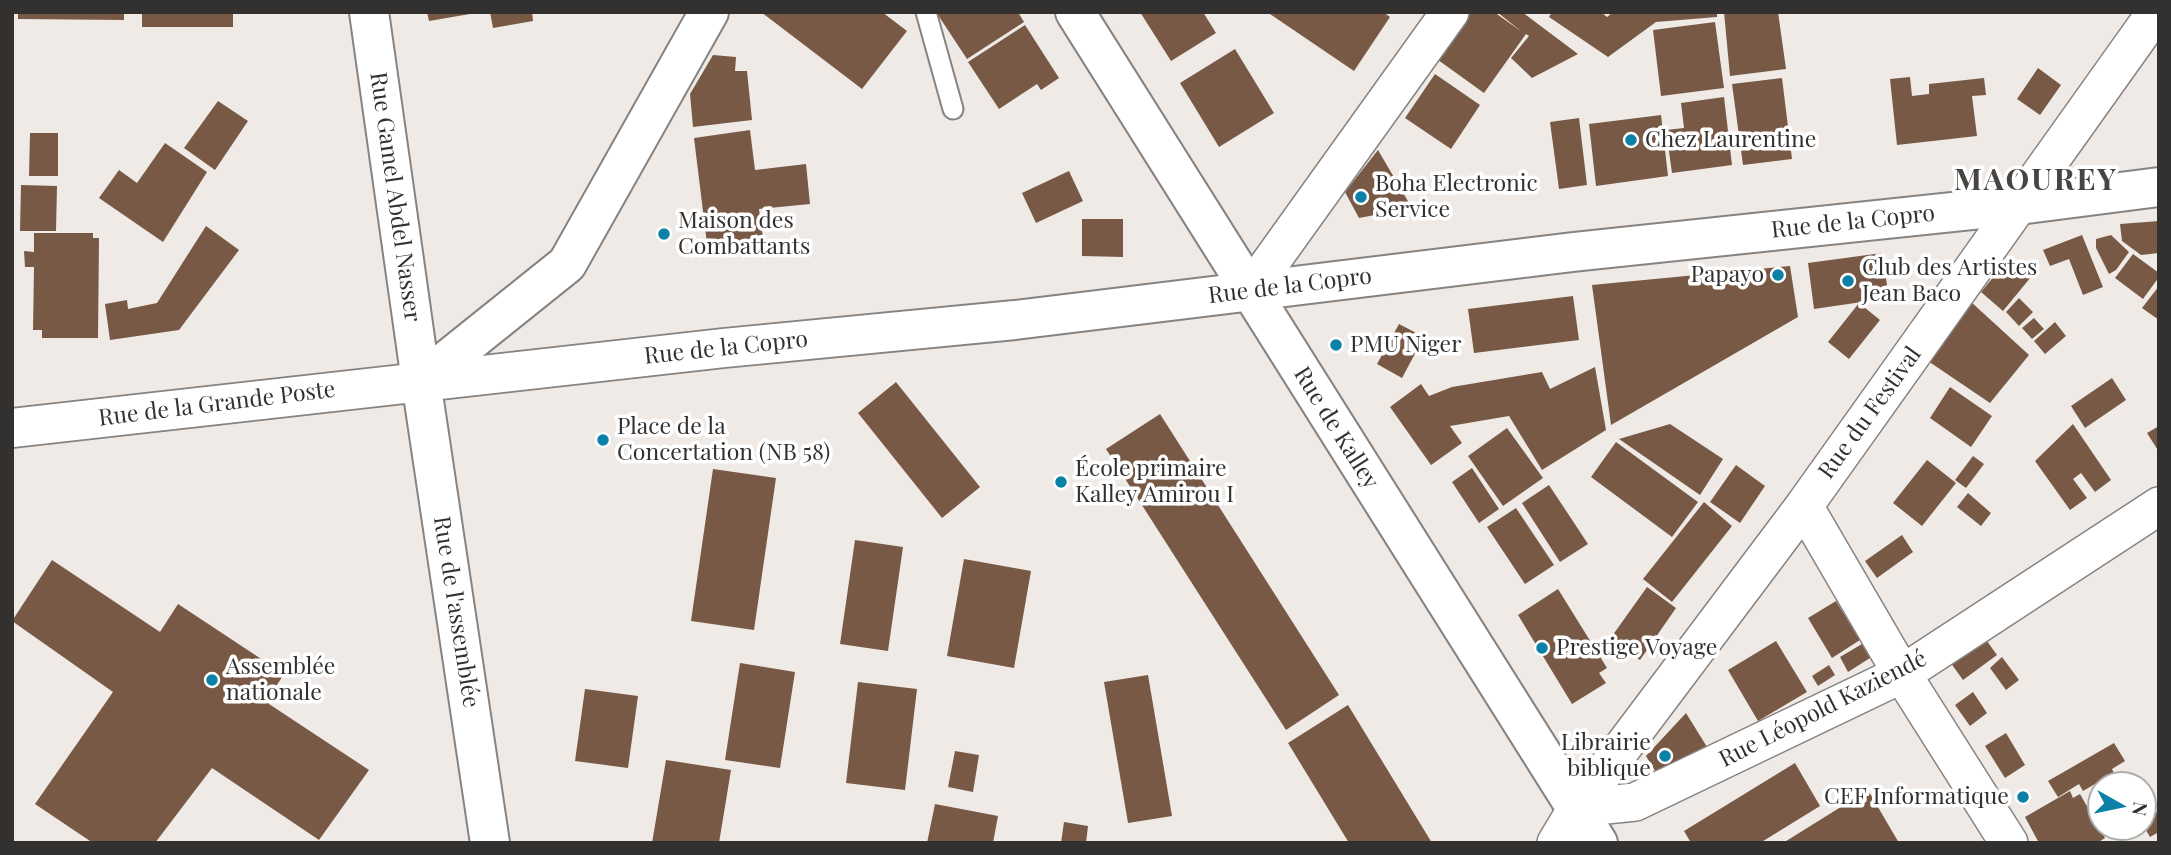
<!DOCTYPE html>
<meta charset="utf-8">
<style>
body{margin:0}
#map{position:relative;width:2171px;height:855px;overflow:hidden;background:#efeae6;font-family:"Playfair Display",serif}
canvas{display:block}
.frame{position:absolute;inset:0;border:14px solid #333130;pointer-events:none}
.north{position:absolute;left:2087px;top:771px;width:70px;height:70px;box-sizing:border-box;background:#fff;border:2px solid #adadac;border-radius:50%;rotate:99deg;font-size:19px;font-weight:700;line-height:28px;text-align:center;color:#333130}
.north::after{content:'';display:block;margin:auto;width:24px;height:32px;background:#0c81a8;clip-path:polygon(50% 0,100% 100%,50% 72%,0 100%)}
</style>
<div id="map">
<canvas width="2171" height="855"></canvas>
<div class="frame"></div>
<div class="north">N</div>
</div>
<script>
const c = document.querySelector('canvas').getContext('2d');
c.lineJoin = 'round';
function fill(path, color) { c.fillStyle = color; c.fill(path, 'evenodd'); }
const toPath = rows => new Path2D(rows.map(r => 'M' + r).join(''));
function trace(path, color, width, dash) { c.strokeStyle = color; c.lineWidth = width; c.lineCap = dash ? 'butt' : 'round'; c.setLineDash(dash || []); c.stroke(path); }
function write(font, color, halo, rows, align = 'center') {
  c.font = font + ' "Playfair Display",serif'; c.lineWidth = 7; c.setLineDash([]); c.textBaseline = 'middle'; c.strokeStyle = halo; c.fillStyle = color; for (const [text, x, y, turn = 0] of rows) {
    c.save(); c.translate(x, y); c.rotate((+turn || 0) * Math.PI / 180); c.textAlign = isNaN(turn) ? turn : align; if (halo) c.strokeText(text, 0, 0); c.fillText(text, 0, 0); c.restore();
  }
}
const building = toPath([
 [18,12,124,12,124,20,18,19],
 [142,12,233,12,233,27,142,27],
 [427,12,469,12,470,14,429,21],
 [490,12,532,12,533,21,493,28],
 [761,12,882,12,907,31,862,89],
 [936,12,1018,12,1024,22,967,59],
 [1140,12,1203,12,1216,33,1171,61],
 [1267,12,1383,12,1390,17,1354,71],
 [1460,12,1494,12,1522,32,1497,12,1522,12,1578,54,1532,78,1511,58,1529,36,1526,34,1484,93,1427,52],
 [1552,12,1601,12,1607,17,1613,12,1717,12,1717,17,1656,22,1608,57,1549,17],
 [1724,12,1778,12,1786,69,1730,76],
 [1715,22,1724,88,1661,96,1653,30],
 [1025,25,1059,78,1041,90,1037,84,999,109,968,62],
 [1235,49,1274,113,1219,147,1180,83],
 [713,55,736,57,735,71,747,71,752,120,693,127,690,94],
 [2038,68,2061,85,2040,115,2017,99],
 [1435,74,1480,105,1451,149,1405,118],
 [1910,77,1912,96,1929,94,1929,84,1984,78,1986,95,1972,96,1977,136,1897,145,1890,79],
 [1782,78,1792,159,1743,165,1732,84],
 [1724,97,1732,165,1672,173,1666,130,1684,128,1681,103],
 [218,101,248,121,215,170,184,148],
 [1661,115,1668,176,1596,186,1589,124],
 [1579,118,1587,185,1559,189,1550,122],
 [750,130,755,170,806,164,810,204,759,209,764,245,708,252,694,138],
 [30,133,58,133,58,176,29,176],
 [165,143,207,172,163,242,99,198,119,170,137,183],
 [1378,150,1412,208,1359,218,1345,192],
 [1069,171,1083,201,1036,223,1022,193],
 [21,185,57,186,56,231,20,231],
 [1082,219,1123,219,1123,257,1082,256],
 [2159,221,2159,253,2141,255,2122,241,2120,224],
 [206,226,239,250,179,330,110,340,105,304,127,300,128,309,157,303],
 [34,233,93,233,93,238,99,238,98,338,42,338,42,330,33,330,34,267,25,267,24,251,34,252],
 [2082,235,2103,287,2083,295,2069,259,2050,266,2043,250],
 [2111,235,2129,252,2116,270,2109,274,2096,248,2096,239],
 [1882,253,1889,298,1814,309,1808,263],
 [2133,254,2159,273,2159,277,2143,299,2115,278],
 [2009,258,2031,277,2003,311,1981,292],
 [1790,266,1798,317,1611,425,1592,285],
 [2159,286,2159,320,2142,308],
 [1573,296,1579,340,1474,353,1468,309],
 [2019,298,2033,312,2019,326,2006,312],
 [1970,301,2029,355,1990,403,1925,359],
 [1859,303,1880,320,1849,359,1828,342],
 [2034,318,2044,329,2032,339,2022,328],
 [2055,322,2066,336,2045,354,2034,341],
 [1399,324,1424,337,1402,378,1377,364],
 [1595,367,1606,430,1542,470,1509,416,1450,426,1462,443,1431,465,1390,407,1421,384,1429,396,1452,387,1542,372,1550,389],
 [2112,378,2126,400,2085,428,2071,406],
 [896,382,980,487,942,518,858,413],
 [1950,387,1992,416,1971,447,1930,418],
 [1160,414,1339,695,1286,730,1106,449],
 [1670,424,1723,459,1700,495,1619,439],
 [2073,424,2111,480,2095,492,2081,473,2073,479,2087,498,2070,510,2035,461],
 [2159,426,2159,452,2147,433],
 [1507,428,1543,478,1503,506,1468,456],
 [1616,442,1698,502,1672,537,1591,477],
 [1973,456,1984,464,1966,488,1955,480],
 [1927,460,1956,483,1922,526,1893,503],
 [1736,465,1765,486,1740,523,1710,502],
 [1472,468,1499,509,1479,523,1452,482],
 [713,469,776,478,754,630,691,621],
 [1549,485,1588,544,1560,562,1522,503],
 [1968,493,1991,513,1981,526,1957,507],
 [1704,502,1732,526,1672,602,1643,579],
 [1516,508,1554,565,1525,584,1487,527],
 [1902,535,1913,552,1877,578,1865,561],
 [855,540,903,547,888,651,840,644],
 [964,559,1031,571,1014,668,947,656],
 [52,560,160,632,178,604,284,674,266,702,369,770,319,840,212,768,155,843,93,843,35,804,113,692,12,621],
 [1647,587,1676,608,1640,660,1610,639],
 [1558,589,1607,668,1599,673,1606,683,1572,704,1518,615],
 [1836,601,1860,640,1832,658,1808,618],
 [1979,630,1997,655,1963,680,1945,655],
 [1776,641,1807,692,1758,721,1728,670],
 [1862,644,1870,658,1848,672,1840,657],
 [2002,657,2019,680,2006,690,1990,668],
 [740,663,795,672,780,768,725,760],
 [1829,665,1835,675,1818,686,1812,676],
 [1148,675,1172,816,1128,823,1104,682],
 [858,682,917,689,905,790,846,783],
 [585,689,638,696,628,768,575,761],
 [1973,692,1987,713,1970,726,1955,705],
 [1348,705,1432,843,1349,843,1288,743],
 [1686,713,1712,755,1660,779,1646,756],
 [2006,733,2025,765,2005,778,1985,746],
 [2114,743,2125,761,2112,769,2114,773,2083,791,2079,784,2058,797,2048,781],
 [955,751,979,755,973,792,948,787],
 [666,760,731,770,719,843,652,843],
 [1795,763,1820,806,1760,843,1691,843,1684,831],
 [1868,790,1899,843,1783,843],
 [2070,791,2073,798,2080,794,2105,838,2097,843,2039,843,2025,817],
 [935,804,998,816,993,843,927,843],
 [2159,811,2159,832,2150,837,2143,825,2143,820],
 [1064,822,1088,826,1086,843,1061,843]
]);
const service = toPath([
 [926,12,953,109]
]);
const minor = toPath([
 [1250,291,1450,12],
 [1804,506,1902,674,2009,843],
 [1577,808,1635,802,1902,674,2159,506],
 [1556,843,1577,808,1804,506,2156,12]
]);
const tertiary = toPath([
 [369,12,421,381,490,843],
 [1075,12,1598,843],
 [421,381,567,264,709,12],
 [12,428,724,348,1015,320,1573,252,2019,205,2159,187]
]);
const markers = [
 [1631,140,7,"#0c81a8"],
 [1361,197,7,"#0c81a8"],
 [664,234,7,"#0c81a8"],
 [1778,275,7,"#0c81a8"],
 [1848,281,7,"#0c81a8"],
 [1336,345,7,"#0c81a8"],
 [603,440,7,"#0c81a8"],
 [1061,482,7,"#0c81a8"],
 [1542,648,7,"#0c81a8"],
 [212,680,7,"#0c81a8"],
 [1665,756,7,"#0c81a8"],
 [2023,797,7,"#0c81a8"]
];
const poiNames = [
 ["Chez Laurentine",1645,140],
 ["Boha Electronic",1375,184],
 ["Service",1375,210],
 ["Maison des",678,221],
 ["Combattants",678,247],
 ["Club des Artistes",1862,268],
 ["Jean Baco",1862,294],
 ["Papayo",1764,275,"right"],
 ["PMU Niger",1350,345],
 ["Place de la",617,427],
 ["Concertation (NB 58)",617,453],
 ["École primaire",1075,469],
 ["Kalley Amirou I",1075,495],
 ["Prestige Voyage",1556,648],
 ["Assemblée",226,667],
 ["nationale",226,693],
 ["Librairie",1651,743,"right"],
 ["biblique",1651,769,"right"],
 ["CEF Informatique",2009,797,"right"]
];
const streetNames = [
 ["Rue Gamel Abdel Nasser",395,197,82],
 ["Rue de la Copro",1853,222,-6],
 ["Rue de la Copro",1290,286,-7],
 ["Rue de la Copro",726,348,-6],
 ["Rue de la Grande Poste",217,404,-7],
 ["Rue du Festival",1870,413,-54],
 ["Rue de Kalley",1336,428,58],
 ["Rue de l'assemblée",456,612,81],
 ["Rue Léopold Kaziendé",1823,709,-27]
];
const districtNames = [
 ["MAOUREY",2036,181]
];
fill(building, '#785945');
trace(service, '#878380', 23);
trace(minor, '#878380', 40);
trace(tertiary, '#878380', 42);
trace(service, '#fff', 19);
trace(minor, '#fff', 37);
trace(tertiary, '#fff', 38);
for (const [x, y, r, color] of markers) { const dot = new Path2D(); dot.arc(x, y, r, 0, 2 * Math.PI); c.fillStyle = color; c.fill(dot); trace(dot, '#fff', 2.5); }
write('23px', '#333130', '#fff', poiNames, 'left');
write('23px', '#333130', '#fff', streetNames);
c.letterSpacing = '2px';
write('bold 30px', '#484442', '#fff', districtNames);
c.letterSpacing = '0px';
</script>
